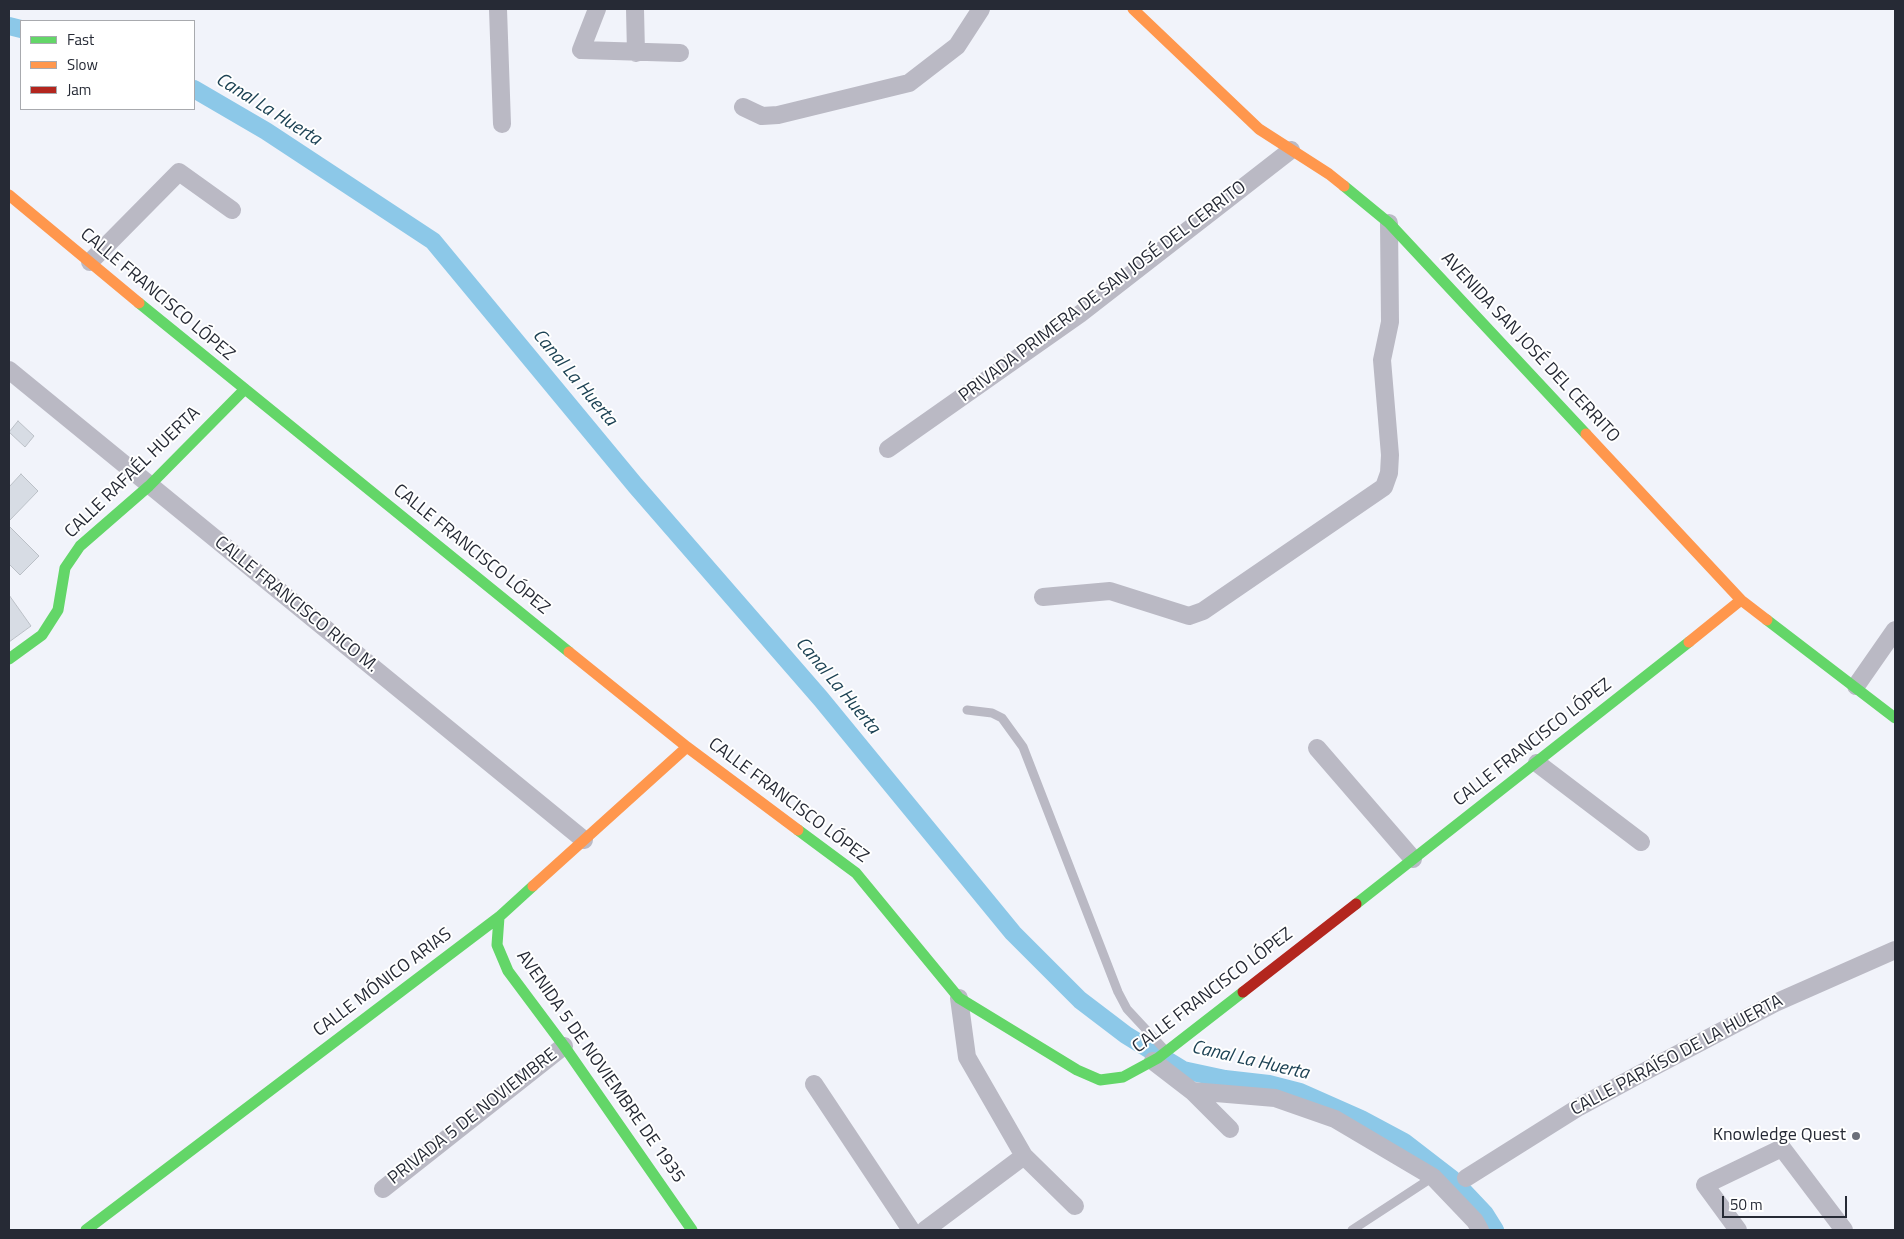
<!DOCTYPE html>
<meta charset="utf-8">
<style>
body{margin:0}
#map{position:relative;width:1904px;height:1239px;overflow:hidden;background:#f1f3fa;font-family:"Titillium Web",sans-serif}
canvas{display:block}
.frame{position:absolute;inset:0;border:10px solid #262a35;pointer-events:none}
.legend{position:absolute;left:20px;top:20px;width:175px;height:90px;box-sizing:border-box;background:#fff;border:1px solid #a8aaae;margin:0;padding:6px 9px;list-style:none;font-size:15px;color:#262a35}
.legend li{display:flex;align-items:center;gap:10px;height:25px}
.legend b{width:25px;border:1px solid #a8aaae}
.scale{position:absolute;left:1722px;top:1196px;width:125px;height:22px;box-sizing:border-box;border:2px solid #262a35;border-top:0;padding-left:6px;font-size:15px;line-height:18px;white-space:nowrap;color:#262a35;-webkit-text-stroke:4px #fff;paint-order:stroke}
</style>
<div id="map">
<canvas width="1904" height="1239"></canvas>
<div class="frame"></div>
<ul class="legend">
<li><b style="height:6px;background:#63d668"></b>Fast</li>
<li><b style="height:6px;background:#ff974d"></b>Slow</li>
<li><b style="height:6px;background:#b3261e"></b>Jam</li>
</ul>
<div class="scale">50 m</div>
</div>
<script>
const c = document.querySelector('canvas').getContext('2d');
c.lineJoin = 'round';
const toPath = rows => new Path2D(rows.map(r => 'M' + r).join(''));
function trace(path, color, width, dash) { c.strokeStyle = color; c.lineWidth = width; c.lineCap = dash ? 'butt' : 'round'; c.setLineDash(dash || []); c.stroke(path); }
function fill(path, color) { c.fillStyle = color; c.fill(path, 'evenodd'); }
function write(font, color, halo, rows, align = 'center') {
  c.font = font + ' "Titillium Web",sans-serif'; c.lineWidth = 4; c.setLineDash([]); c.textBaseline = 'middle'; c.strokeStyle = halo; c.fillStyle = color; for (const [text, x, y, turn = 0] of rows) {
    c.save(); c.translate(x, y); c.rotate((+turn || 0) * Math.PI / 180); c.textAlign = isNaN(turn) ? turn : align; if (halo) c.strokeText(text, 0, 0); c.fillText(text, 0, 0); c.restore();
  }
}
const canal = toPath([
 [9,26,21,29],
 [194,89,266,131,433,241,635,485,821,699,1013,933,1080,1000,1126,1035,1183,1070,1225,1079,1269,1084,1300,1092,1361,1119,1404,1142,1452,1179,1485,1214,1495,1230]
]);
const building = toPath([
 [18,421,34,436,25,447,9,432,18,421],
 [21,474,38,491,9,521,9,487,21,474],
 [9,526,39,556,20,575,9,564,9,526],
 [9,595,31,626,9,642,9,595]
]);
const lane = toPath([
 [967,710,992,713,1002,718,1023,747,1118,992,1127,1009,1166,1051],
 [1352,1230,1433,1177]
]);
const street = toPath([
 [498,9,502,124],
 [597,9,581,50,680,53],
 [635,9,636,53],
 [743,107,762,116,778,115,909,83,957,46,981,9],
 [90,262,179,172,232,210],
 [9,370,584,840],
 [888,449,1080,314,1291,150],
 [1043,597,1110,591,1189,616,1203,611,1384,487,1389,473,1390,455,1382,360,1390,322,1389,223],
 [1856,686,1895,630],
 [1317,748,1413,859],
 [1537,763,1641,842],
 [959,998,967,1057,1024,1156,1075,1206],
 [1153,1061,1192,1091,1275,1098,1335,1119,1433,1177,1475,1221,1480,1230],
 [814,1084,911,1230],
 [1192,1091,1230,1129],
 [1466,1178,1579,1107,1640,1074,1775,1003,1895,950],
 [383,1189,564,1046],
 [925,1230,1024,1156],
 [1738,1230,1705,1185,1782,1148,1844,1230]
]);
const fast = toPath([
 [1344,186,1389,223,1586,434],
 [139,303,569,652],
 [1767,620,1895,718],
 [9,659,42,635,58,610,65,568,80,546,149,486,244,390],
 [798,830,856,873,959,998,1077,1070,1100,1080,1123,1077,1158,1058,1243,992],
 [1356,904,1689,642],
 [499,917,497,945,508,971,564,1046,692,1230],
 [86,1230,499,917,533,886]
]);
const slow = toPath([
 [1133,9,1259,129,1329,174,1344,186],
 [9,195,139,303],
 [1586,434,1741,600,1767,620],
 [1689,642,1741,600],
 [569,652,687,747,798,830],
 [533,886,687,747]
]);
const jam = toPath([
 [1243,992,1356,904]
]);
const markers = [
 [1856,1136,5,"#6d707a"]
];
const streetNames = [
 ["PRIVADA PRIMERA DE SAN JOSÉ DEL CERRITO",1103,292,-37],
 ["CALLE FRANCISCO LÓPEZ",157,295,40],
 ["AVENIDA SAN JOSÉ DEL CERRITO",1530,348,47],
 ["CALLE RAFAÉL HUERTA",133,473,-44],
 ["CALLE FRANCISCO LÓPEZ",471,550,39],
 ["CALLE FRANCISCO RICO M.",296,605,39],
 ["CALLE FRANCISCO LÓPEZ",1533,743,-38],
 ["CALLE FRANCISCO LÓPEZ",788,801,37],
 ["CALLE MÓNICO ARIAS",383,983,-37],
 ["CALLE FRANCISCO LÓPEZ",1213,991,-37],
 ["CALLE PARAÍSO DE LA HUERTA",1677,1056,-28],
 ["AVENIDA 5 DE NOVIEMBRE DE 1935",600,1067,55],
 ["PRIVADA 5 DE NOVIEMBRE",473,1117,-38]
];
const poiNames = [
 ["Knowledge Quest",1846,1136]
];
const waterNames = [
 ["Canal La Huerta",268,110,32],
 ["Canal La Huerta",574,378,50],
 ["Canal La Huerta",837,686,50],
 ["Canal La Huerta",1250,1061,13]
];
trace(canal, '#8cc8e8', 18);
fill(building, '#d7dce4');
trace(building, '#bbc0c7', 1);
trace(lane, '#bab9c4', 9);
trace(street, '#bab9c4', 18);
trace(fast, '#63d668', 11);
trace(slow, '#ff974d', 11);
trace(jam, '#b3261e', 11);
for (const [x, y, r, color] of markers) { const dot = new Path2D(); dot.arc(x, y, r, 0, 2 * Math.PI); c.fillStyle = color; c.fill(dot); trace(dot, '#fff', 2); }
write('18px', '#262a35', '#fff', streetNames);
write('18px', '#262a35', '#fff', poiNames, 'right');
write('italic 19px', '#1c4254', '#fff', waterNames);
</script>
